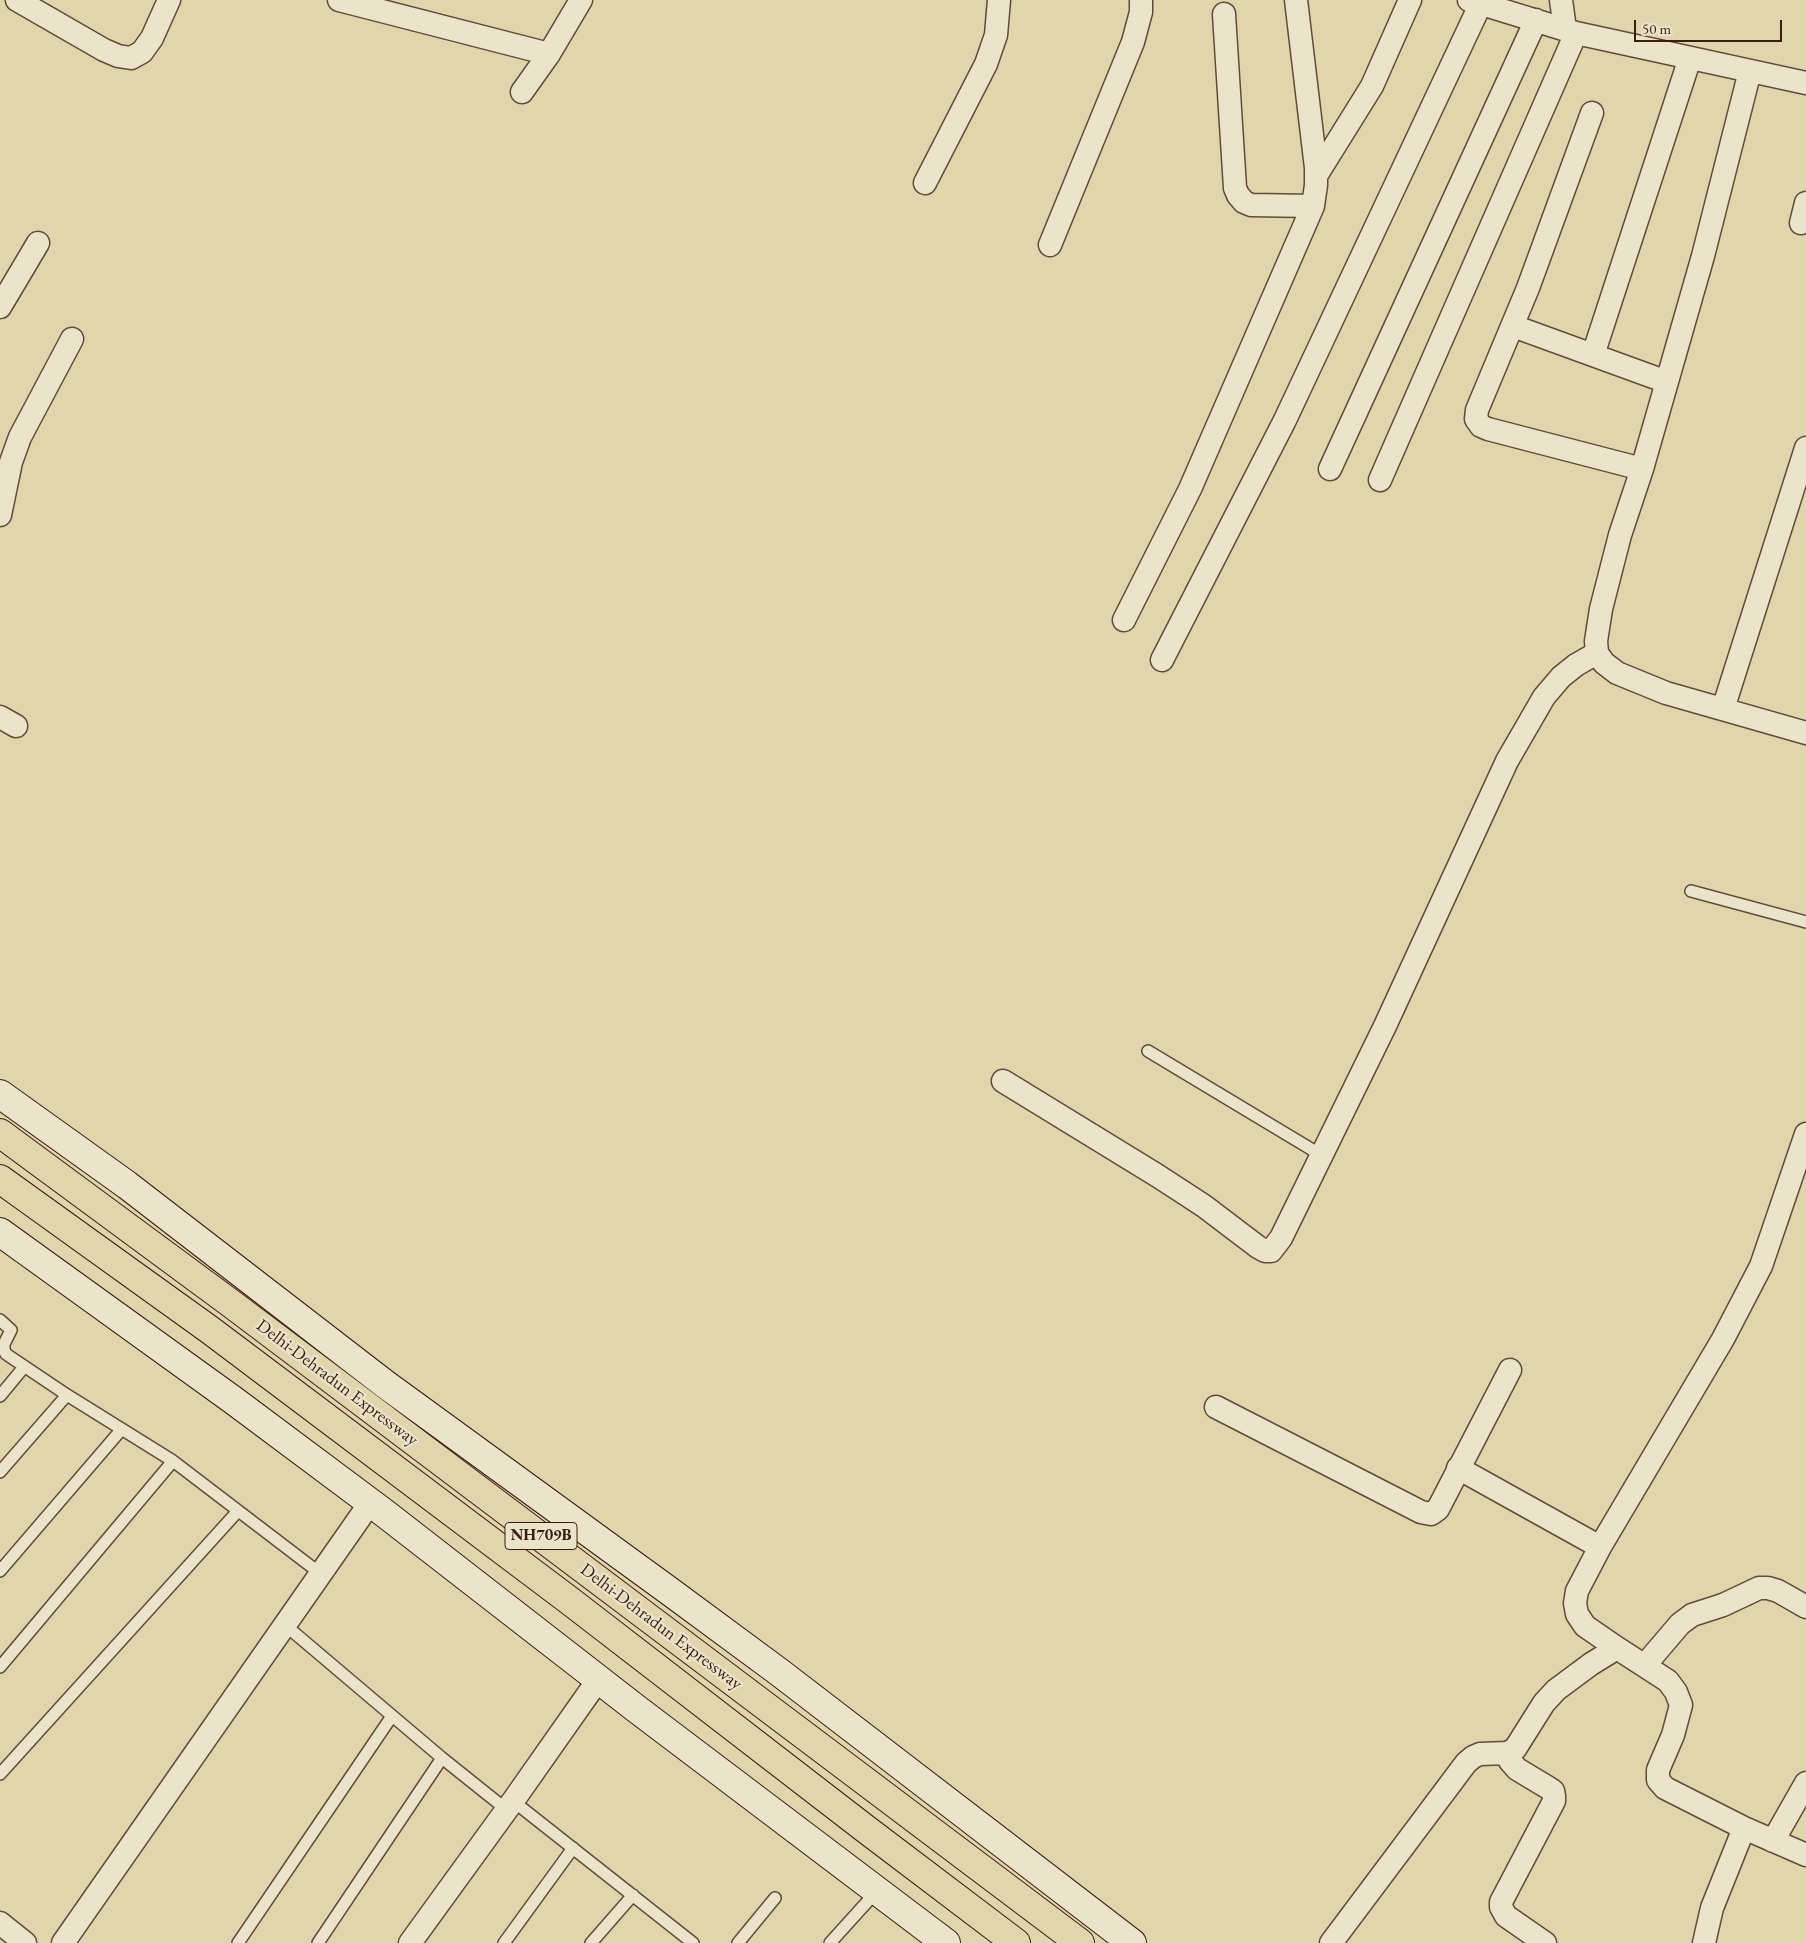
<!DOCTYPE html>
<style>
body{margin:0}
#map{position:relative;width:1806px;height:1943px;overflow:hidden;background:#e0d5ad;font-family:"EB Garamond",serif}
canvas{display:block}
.scale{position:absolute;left:1634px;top:20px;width:148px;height:22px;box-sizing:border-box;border:2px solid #381e11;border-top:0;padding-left:6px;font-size:15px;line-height:18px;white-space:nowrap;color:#381e11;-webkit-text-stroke:4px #ebe4ca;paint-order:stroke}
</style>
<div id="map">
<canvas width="1806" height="1943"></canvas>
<div class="scale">50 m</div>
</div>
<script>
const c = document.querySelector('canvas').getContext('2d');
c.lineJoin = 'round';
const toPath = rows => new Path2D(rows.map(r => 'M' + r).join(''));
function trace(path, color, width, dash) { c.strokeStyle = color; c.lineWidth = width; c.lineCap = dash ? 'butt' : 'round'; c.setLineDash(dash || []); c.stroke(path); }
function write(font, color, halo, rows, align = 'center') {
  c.font = font + ' "EB Garamond",serif'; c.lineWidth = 4.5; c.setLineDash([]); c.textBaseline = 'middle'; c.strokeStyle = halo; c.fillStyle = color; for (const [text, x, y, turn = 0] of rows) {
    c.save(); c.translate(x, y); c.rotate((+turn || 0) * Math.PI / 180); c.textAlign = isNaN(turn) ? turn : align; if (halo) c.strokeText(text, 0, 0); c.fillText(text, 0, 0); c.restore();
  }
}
const lane = toPath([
 [1691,891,1806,922],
 [1148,1051,1321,1155],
 [0,1320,11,1330,4,1344,4,1350,6,1354,67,1395,173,1461,321,1574],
 [0,1396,24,1367],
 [0,1472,67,1395],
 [0,1571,121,1430],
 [285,1625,442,1758,507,1810],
 [0,1667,173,1461],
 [0,1774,238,1511],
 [513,1801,693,1943],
 [238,1943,392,1716],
 [318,1943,442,1758],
 [504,1943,573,1848],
 [591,1943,633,1895],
 [738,1943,775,1898],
 [830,1943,877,1891]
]);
const street = toPath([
 [17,0,104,50,118,56,131,58,142,52,152,38,169,0],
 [339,0,549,54],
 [1469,0,1576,33,1806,83],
 [1561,0,1565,29],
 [1224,14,1235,188,1238,195,1244,202,1251,205,1313,206],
 [1750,71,1703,256,1642,469,1620,535,1601,609,1596,641,1597,653,1604,663,1617,673,1666,693,1806,733],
 [522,92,549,54,581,0],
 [1592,113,1528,288,1477,410,1476,419,1481,426,1488,429,1642,469],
 [1316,176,1372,86,1410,0],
 [925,183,986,64,996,35,999,0],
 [1801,223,1806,203],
 [1050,245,1133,42,1141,12,1141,0],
 [0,307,38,243],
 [1513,326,1667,382],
 [1593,355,1690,58],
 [1330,469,1536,20],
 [1380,480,1576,33],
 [0,515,11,462,20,437,72,339],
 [1124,620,1190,489,1313,206,1316,185,1316,168,1296,0],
 [1162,660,1285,420,1481,3],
 [1723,709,1806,448],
 [0,717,16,726],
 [1003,1081,1158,1176,1204,1206,1258,1247,1265,1251,1271,1251,1281,1238,1385,1026,1507,761,1544,697,1561,677,1576,665,1597,653],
 [1216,1407,1421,1512,1431,1514,1438,1509,1510,1370],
 [1458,1468,1600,1547],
 [1617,1648,1668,1681,1676,1692,1681,1705,1673,1735,1658,1770,1658,1780,1665,1788,1744,1828,1806,1855],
 [1645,1665,1680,1624,1692,1615,1723,1605,1759,1588,1768,1588,1778,1591,1806,1607],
 [1507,1753,1510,1761,1517,1769,1547,1787,1553,1791,1554,1796,1554,1801,1501,1902,1501,1907,1506,1916,1545,1943],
 [1773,1841,1806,1783],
 [0,1923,25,1943],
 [63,1943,370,1503],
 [410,1943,513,1801,598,1680],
 [1331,1943,1466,1763,1473,1757,1480,1754,1507,1753,1515,1749,1544,1703,1556,1690,1591,1664,1617,1648,1585,1626,1577,1614,1575,1603,1577,1591,1600,1547,1723,1339,1761,1266,1806,1134],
 [1704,1943,1712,1908,1744,1828]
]);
const secondary = toPath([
 [0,1094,127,1185,385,1384,672,1593,779,1672,1132,1943],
 [0,1232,233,1400,383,1512,638,1710,946,1943]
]);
const highway = toPath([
 [0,1133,229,1302,1080,1943],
 [0,1179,210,1330,570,1601,867,1830,1016,1943]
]);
const shields = [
 [541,1536,72]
];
const shieldNames = [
 ["NH709B",541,1536]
];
const streetNames = [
 ["Delhi-Dehradun Expressway",337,1383,37],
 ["Delhi-Dehradun Expressway",661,1627,37]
];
trace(lane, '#624c38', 14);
trace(street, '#624c38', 25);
trace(secondary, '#381e11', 30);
trace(highway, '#381e11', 30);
trace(lane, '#ebe4ca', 11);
trace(street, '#ebe4ca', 22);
trace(secondary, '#ebe4ca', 28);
trace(highway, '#e0d5ad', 28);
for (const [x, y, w] of shields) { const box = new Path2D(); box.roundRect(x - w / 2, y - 13.5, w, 27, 4); c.fillStyle = '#ebe4ca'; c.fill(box); trace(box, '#381e11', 1); }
write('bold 16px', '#381e11', null, shieldNames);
write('18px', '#381e11', '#ebe4ca', streetNames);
</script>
